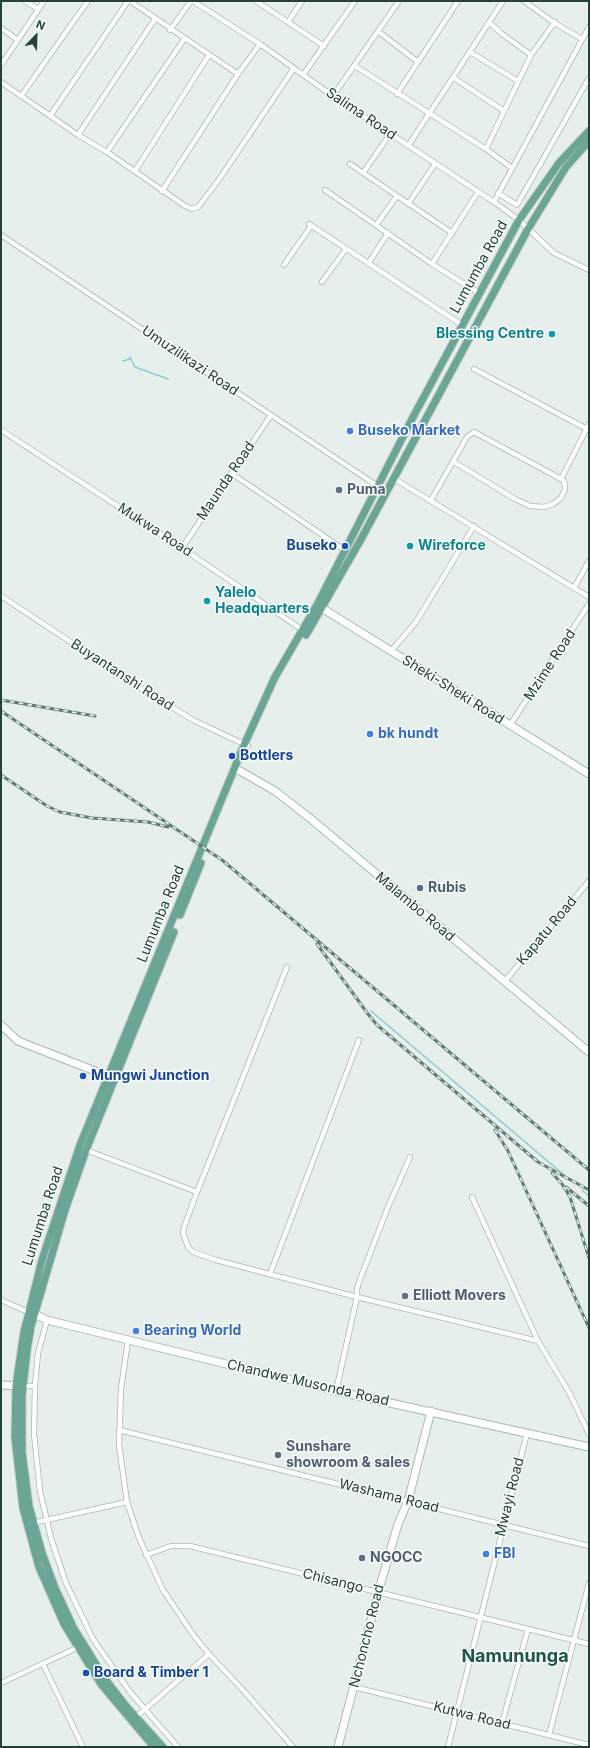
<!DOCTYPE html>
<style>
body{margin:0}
#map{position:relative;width:590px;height:1748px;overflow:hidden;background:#e6efeb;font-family:Inter,sans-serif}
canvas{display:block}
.frame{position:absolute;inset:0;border:2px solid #24423a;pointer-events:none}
.north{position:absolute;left:16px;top:16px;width:40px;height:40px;-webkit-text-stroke:3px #f7fbf9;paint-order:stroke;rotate:23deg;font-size:11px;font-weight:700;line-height:16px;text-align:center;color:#24423a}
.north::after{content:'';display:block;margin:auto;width:14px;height:18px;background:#24423a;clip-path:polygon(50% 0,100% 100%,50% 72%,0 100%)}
</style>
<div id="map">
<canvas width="590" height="1748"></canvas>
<div class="frame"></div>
<div class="north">N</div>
</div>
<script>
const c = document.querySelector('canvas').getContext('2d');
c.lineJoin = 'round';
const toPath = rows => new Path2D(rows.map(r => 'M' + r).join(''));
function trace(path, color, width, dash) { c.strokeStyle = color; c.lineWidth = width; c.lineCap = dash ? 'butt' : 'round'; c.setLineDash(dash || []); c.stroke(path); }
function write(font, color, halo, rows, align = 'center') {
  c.font = font + ' Inter,sans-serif'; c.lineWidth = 3; c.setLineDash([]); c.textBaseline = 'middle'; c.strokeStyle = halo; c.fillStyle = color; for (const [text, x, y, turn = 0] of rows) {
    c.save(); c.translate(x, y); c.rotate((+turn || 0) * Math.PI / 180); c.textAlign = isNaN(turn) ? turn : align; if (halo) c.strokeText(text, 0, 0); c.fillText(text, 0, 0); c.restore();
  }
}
const stream = toPath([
 [130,357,135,367,168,379],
 [123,361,130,359],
 [371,1011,564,1175],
 [582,1190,589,1196]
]);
const street = toPath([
 [25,1,38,9],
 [130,1,238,74],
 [193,1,260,44,330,94,494,202,519,220,554,253,589,270],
 [256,1,324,46],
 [524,1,556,24,582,39],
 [288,22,302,1],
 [489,22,502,34,531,55],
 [1,28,18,40],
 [170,30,191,1],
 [379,32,418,62],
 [470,52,518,81],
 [1,65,44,1],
 [355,66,486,149,512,168],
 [303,75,355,1],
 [454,78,504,111],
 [1,82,78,135,107,152,185,206,192,209,198,207,218,181,294,68],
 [397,94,458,1],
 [21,96,88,1],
 [333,96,399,1],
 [50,116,128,1],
 [78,135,155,19],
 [408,146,503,1],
 [486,149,531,55,555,22],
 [107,152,185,38],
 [350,164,452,233],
 [135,171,209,55],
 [363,173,390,134],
 [325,190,432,264,479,293],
 [162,191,238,74,260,44],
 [498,193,517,205,589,78],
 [494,202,589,27],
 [408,204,435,164],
 [309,224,462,325],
 [376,225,397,196],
 [1,235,379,487],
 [368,264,388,233],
 [432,264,478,192],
 [284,265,311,226],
 [322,282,346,249],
 [474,369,587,429],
 [1,430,182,548,304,631],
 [231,473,346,551],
 [393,478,589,597],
 [561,479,589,424],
 [431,500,467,437,474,432,561,479,564,481,565,489,561,498,553,504,544,507,530,506,515,499,454,462],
 [182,548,271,415],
 [574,588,589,561],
 [1,596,145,691,193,720,248,746],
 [391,651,416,622,474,526],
 [510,725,589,604],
 [505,981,589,881],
 [86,1150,197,1192,287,967],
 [197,1192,184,1227,183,1233,188,1247,193,1252,216,1260,357,1297,538,1341,569,1392,589,1434],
 [472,1197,538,1341],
 [270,1274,359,1040],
 [1,1300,28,1312],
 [47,1320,38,1353,35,1386,34,1434,40,1491,51,1538,66,1583,93,1639,130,1692,178,1747],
 [128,1340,121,1389,119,1445,127,1502,139,1538,163,1590,194,1636,209,1654,242,1689,293,1747],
 [22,1386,35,1386],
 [336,1391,357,1297,357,1289,359,1282,388,1207,410,1157],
 [119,1430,589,1546],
 [33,1523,127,1502],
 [146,1555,171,1546,190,1546,589,1644],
 [43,1664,83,1747],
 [1,1683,79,1647],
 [354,1687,589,1745],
 [136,1717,209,1654],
 [502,1723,528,1629],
 [549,1735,589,1583],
 [448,1747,527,1433]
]);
const secondary = toPath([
 [317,605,589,774],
 [235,768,275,791,311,819,589,1052],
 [1,1025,18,1041,113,1078],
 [30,1312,47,1320,336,1391,589,1447],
 [1,1385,22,1386],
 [338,1747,378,1593,398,1524,408,1501,431,1411]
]);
const primary = toPath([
 [306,635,360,541,528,229,566,167,589,141],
 [180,915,201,863],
 [154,1747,101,1684,64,1624,39,1567,23,1508,15,1437,16,1386,24,1332,42,1260,80,1145,244,745,275,677,317,605,412,419,519,220,559,163,589,131],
 [163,1747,125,1705,105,1679,73,1627,55,1588,42,1553,29,1506,22,1452,22,1396,27,1350,31,1326,65,1210,86,1150,174,932]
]);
const rail = toPath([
 [1,700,95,716],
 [1,711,222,860,589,1170],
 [1,775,47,806,60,812,92,818,148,822,168,827],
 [317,944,368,1014,377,1025,538,1162,589,1190],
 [495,1130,508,1151,589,1328],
 [552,1173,562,1184,570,1197,589,1258],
 [566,1187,589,1206]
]);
const markers = [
 [552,334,4,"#0f9aa8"],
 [350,431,4,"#3f7fe0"],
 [339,490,4,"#5c6f8a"],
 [345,546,4,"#1a4fb4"],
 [410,546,4,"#0f9aa8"],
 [207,601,4,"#0f9aa8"],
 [370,734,4,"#3f7fe0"],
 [232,756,4,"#1a4fb4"],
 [420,888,4,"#5c6f8a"],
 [83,1076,4,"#1a4fb4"],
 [405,1296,4,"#5c6f8a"],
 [136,1331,4,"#3f7fe0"],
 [278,1455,4,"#5c6f8a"],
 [486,1554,4,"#3f7fe0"],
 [362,1558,4,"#5c6f8a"],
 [86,1673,4,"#1a4fb4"]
];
const streetNames = [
 ["Salima Road",361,114,34],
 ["Lumumba Road",479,267,-61],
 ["Umuzilikazi Road",190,361,34],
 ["Maunda Road",226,481,-56],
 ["Mukwa Road",155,530,33],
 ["Mzime Road",550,665,-57],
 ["Buyantanshi Road",122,675,33],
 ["Sheki-Sheki Road",453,690,32],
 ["Malambo Road",415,907,40],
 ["Lumumba Road",161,914,-68],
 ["Kapatu Road",547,931,-50],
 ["Lumumba Road",43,1216,-72],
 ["Chandwe Musonda Road",308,1383,13],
 ["Washama Road",389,1496,14],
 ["Mwayi Road",510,1497,-76],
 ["Chisango",333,1581,14],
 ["Nchoncho Road",367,1636,-76],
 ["Kutwa Road",472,1716,14]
];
const cultureNames = [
 ["Blessing Centre",544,334,"right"],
 ["Wireforce",418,546],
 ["Yalelo",215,593],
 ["Headquarters",215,609]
];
const shopNames = [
 ["Buseko Market",358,431],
 ["bk hundt",378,734],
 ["Bearing World",144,1331],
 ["FBI",494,1554]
];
const serviceNames = [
 ["Puma",347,490],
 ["Rubis",428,888],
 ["Elliott Movers",413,1296],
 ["Sunshare",286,1447],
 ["showroom & sales",286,1463],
 ["NGOCC",370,1558]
];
const transitNames = [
 ["Buseko",337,546,"right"],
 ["Bottlers",240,756],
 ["Mungwi Junction",91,1076],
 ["Board & Timber 1",94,1673]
];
const districtNames = [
 ["Namununga",515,1657]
];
trace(stream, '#8ec9d4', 1.5);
trace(street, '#a8b8b2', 6);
trace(secondary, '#a4bbb3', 9);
trace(primary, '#c2cac8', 9);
trace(street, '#fff', 4.5);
trace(secondary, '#fff', 7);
trace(primary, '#6aa596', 7);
trace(rail, '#5f7d75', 3);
trace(rail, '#f7fbf9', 1.5, [4.5]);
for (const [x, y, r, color] of markers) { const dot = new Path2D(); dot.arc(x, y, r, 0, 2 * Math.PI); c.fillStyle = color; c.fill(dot); trace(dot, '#f7fbf9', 1.5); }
write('14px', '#24423a', '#f7fbf9', streetNames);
write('bold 14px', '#0d838f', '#f7fbf9', cultureNames, 'left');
write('bold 14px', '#366cbe', '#f7fbf9', shopNames, 'left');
write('bold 14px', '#4e5e75', '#f7fbf9', serviceNames, 'left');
write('bold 14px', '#164399', '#f7fbf9', transitNames, 'left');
write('bold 18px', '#1f5548', '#f7fbf9', districtNames);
</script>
